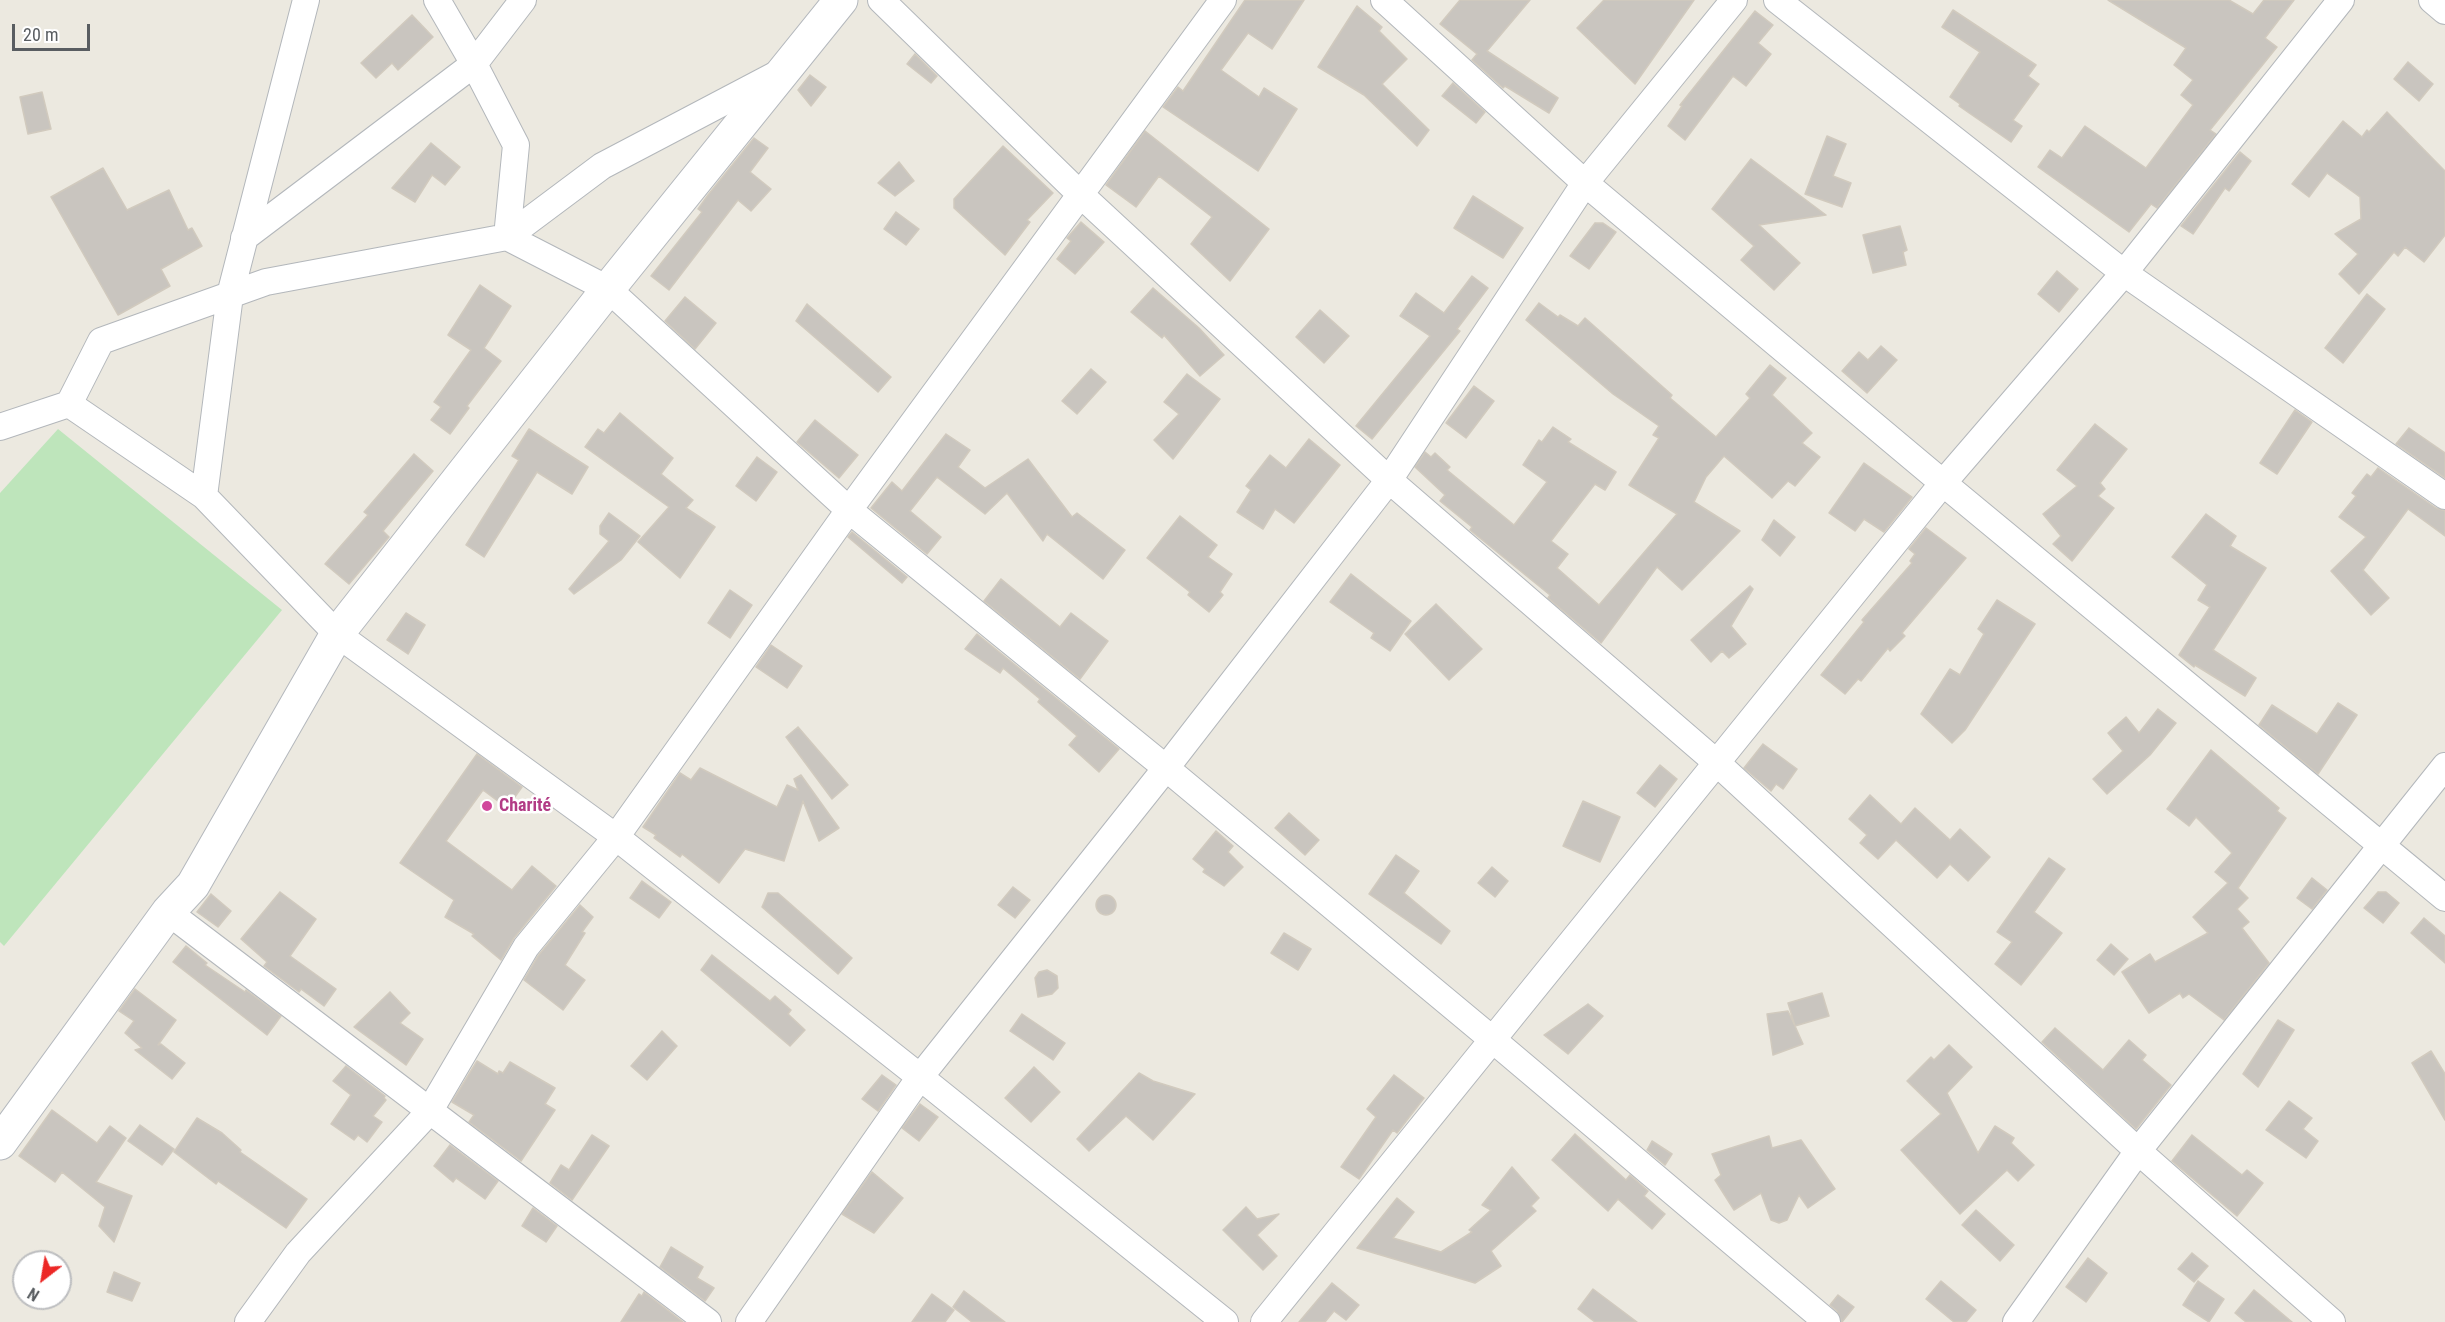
<!DOCTYPE html>
<meta charset="utf-8">
<style>
body{margin:0}
#map{position:relative;width:2445px;height:1322px;overflow:hidden;background:#ece9e0;font-family:"Roboto Condensed",sans-serif}
canvas{display:block}
.north{position:absolute;left:12px;top:1250px;width:60px;height:60px;box-sizing:border-box;background:#fff;border:2px solid #bdbec0;border-radius:50%;rotate:211deg;font-size:16px;font-weight:700;line-height:24px;text-align:center;color:#595d61}
.north::after{content:'';display:block;margin:auto;width:21px;height:27px;background:#ec2826;clip-path:polygon(50% 0,100% 100%,50% 72%,0 100%)}
.scale{position:absolute;left:12px;top:24px;width:78px;height:27px;box-sizing:border-box;border:3px solid #595d61;border-top:0;padding-left:8px;font-size:18px;line-height:21px;white-space:nowrap;color:#595d61;-webkit-text-stroke:4px #fff;paint-order:stroke}
</style>
<div id="map">
<canvas width="2445" height="1322"></canvas>
<div class="north">N</div>
<div class="scale">20 m</div>
</div>
<script>
const c = document.querySelector('canvas').getContext('2d');
c.lineJoin = 'round';
function fill(path, color) { c.fillStyle = color; c.fill(path, 'evenodd'); }
const toPath = rows => new Path2D(rows.map(r => 'M' + r).join(''));
function trace(path, color, width, dash) { c.strokeStyle = color; c.lineWidth = width; c.lineCap = dash ? 'butt' : 'round'; c.setLineDash(dash || []); c.stroke(path); }
function write(font, color, halo, rows, align = 'center') {
  c.font = font + ' "Roboto Condensed",sans-serif'; c.lineWidth = 5; c.setLineDash([]); c.textBaseline = 'middle'; c.strokeStyle = halo; c.fillStyle = color; for (const [text, x, y, turn = 0] of rows) {
    c.save(); c.translate(x, y); c.rotate((+turn || 0) * Math.PI / 180); c.textAlign = isNaN(turn) ? turn : align; if (halo) c.strokeText(text, 0, 0); c.fillText(text, 0, 0); c.restore();
  }
}
const green = toPath([
 [58,429,282,610,4,946,0,942,0,493]
]);
const building = toPath([
 [1245,0,1304,0,1272,49,1248,33,1221,70,1259,97,1264,88,1297,109,1258,171,1163,107,1178,87,1183,91,1245,0],
 [1460,0,1530,0,1487,51,1558,98,1549,113,1505,86,1503,88,1472,60,1477,54,1440,24,1460,0],
 [1604,0,1694,0,1635,84,1577,28,1604,0],
 [2108,0,2229,0,2253,14,2264,0,2294,0,2265,38,2277,47,2210,130,2216,134,2157,208,2151,204,2129,232,2038,167,2050,150,2062,158,2085,126,2146,168,2193,105,2181,95,2193,80,2174,65,2186,48,2108,0],
 [1357,6,1382,27,1379,31,1407,59,1382,84,1429,130,1417,146,1364,95,1318,67,1357,6],
 [1953,10,2036,65,2028,76,2039,84,2013,120,2022,126,2011,142,1959,106,1960,104,1950,97,1980,52,1942,27,1953,10],
 [1755,11,1773,25,1758,43,1771,54,1746,86,1733,76,1685,140,1668,126,1682,106,1680,105,1755,11],
 [412,15,433,37,398,70,392,63,376,78,361,63,412,15],
 [915,54,937,76,931,83,907,64,915,54],
 [2408,62,2433,84,2419,101,2394,79,2408,62],
 [810,75,826,87,811,106,798,90,810,75],
 [1453,83,1485,112,1476,123,1442,96,1453,83],
 [42,92,51,129,28,134,20,97,42,92],
 [2387,112,2445,171,2445,235,2424,262,2405,247,2398,256,2394,252,2359,294,2339,274,2358,254,2335,234,2361,219,2360,197,2327,173,2309,197,2292,184,2343,121,2362,137,2367,130,2369,132,2387,112],
 [1145,131,1269,229,1230,281,1191,244,1212,217,1159,176,1136,207,1106,185,1145,131],
 [1827,136,1846,144,1833,176,1851,183,1842,207,1805,194,1827,136],
 [754,138,768,148,750,172,771,189,751,211,738,200,669,290,651,276,702,212,698,209,708,195,754,138],
 [431,143,460,167,445,185,432,175,415,202,392,188,431,143],
 [1003,146,1053,193,1027,220,1030,222,1005,255,954,208,954,199,1003,146],
 [2240,152,2251,161,2229,191,2225,188,2193,234,2181,226,2240,152],
 [1751,159,1826,215,1759,225,1800,263,1774,290,1741,260,1754,246,1712,209,1751,159],
 [899,162,914,181,895,196,878,183,899,162],
 [103,168,127,210,169,190,188,230,192,228,202,246,161,269,170,286,118,315,51,197,103,168],
 [1473,196,1523,228,1503,258,1454,228,1473,196],
 [896,212,919,229,906,245,884,229,896,212],
 [1081,222,1104,242,1075,274,1057,259,1071,241,1067,238,1081,222],
 [1595,223,1603,223,1616,232,1589,269,1570,256,1595,223],
 [1900,226,1907,250,1903,252,1906,265,1873,273,1863,235,1900,226],
 [2057,271,2078,289,2059,312,2038,294,2057,271],
 [1472,276,1488,288,1457,329,1460,331,1372,439,1356,426,1430,336,1400,316,1416,293,1444,313,1472,276],
 [480,285,511,306,484,348,501,361,467,406,469,408,450,434,431,420,441,407,434,402,471,350,448,335,480,285],
 [1153,288,1199,328,1224,355,1200,376,1164,335,1162,338,1131,312,1153,288],
 [2367,294,2385,309,2343,363,2325,348,2367,294],
 [685,297,716,323,695,349,665,321,685,297],
 [1539,303,1558,317,1560,315,1578,326,1585,318,1672,395,1670,398,1716,437,1750,398,1746,394,1770,365,1786,378,1772,395,1812,433,1802,443,1820,457,1795,486,1788,481,1772,498,1724,456,1706,477,1694,502,1740,531,1682,590,1657,567,1601,643,1548,598,1550,595,1470,530,1472,527,1440,501,1445,495,1415,467,1425,452,1431,457,1435,453,1450,467,1447,470,1514,525,1547,482,1523,465,1539,440,1542,442,1553,427,1571,439,1568,442,1616,472,1605,490,1595,484,1551,541,1568,554,1557,568,1599,605,1677,514,1629,485,1659,438,1653,435,1659,426,1613,394,1526,320,1539,303],
 [807,304,891,377,878,392,796,321,807,304],
 [1320,310,1349,336,1324,363,1296,337,1320,310],
 [1881,346,1897,360,1867,393,1842,371,1859,352,1868,360,1881,346],
 [1091,369,1106,382,1077,414,1062,401,1091,369],
 [1187,374,1220,399,1173,459,1154,440,1179,414,1164,402,1187,374],
 [1474,386,1494,401,1466,438,1446,423,1474,386],
 [2295,410,2312,422,2277,474,2260,463,2295,410],
 [620,413,673,458,661,474,693,500,686,508,715,527,680,578,638,542,669,507,585,447,598,429,604,433,620,413],
 [815,420,858,455,839,478,797,442,815,420],
 [2095,424,2127,449,2100,483,2105,489,2098,496,2114,508,2072,561,2053,544,2061,536,2043,514,2077,486,2057,470,2095,424],
 [2409,428,2445,453,2445,478,2396,444,2409,428],
 [529,429,588,467,572,494,537,472,484,557,466,545,519,460,512,456,529,429],
 [946,434,970,450,958,467,985,488,1028,459,1072,517,1077,513,1125,550,1103,579,1047,534,1043,541,1007,493,985,514,937,477,910,511,941,537,927,554,871,508,892,482,902,491,946,434],
 [1309,439,1340,465,1294,523,1275,509,1263,529,1237,512,1251,490,1246,486,1270,455,1286,468,1309,439],
 [414,454,433,471,383,531,389,537,349,584,325,564,368,515,364,512,414,454],
 [757,457,777,472,756,501,736,486,757,457],
 [1864,463,1912,497,1884,532,1864,519,1855,531,1829,513,1864,463],
 [2378,468,2436,508,2445,511,2445,536,2408,509,2363,570,2389,598,2371,615,2331,571,2366,537,2339,517,2356,496,2352,493,2367,474,2371,477,2378,468],
 [609,513,640,536,621,560,574,594,569,589,609,541,600,534,600,526,609,513],
 [2206,514,2236,536,2230,546,2266,568,2213,650,2256,678,2245,696,2195,665,2194,667,2179,655,2210,607,2198,600,2207,585,2172,557,2206,514],
 [1180,516,1217,545,1208,557,1232,574,1220,592,1223,595,1209,612,1188,595,1190,592,1147,558,1180,516],
 [1774,520,1795,537,1780,556,1762,540,1774,520],
 [1926,528,1966,558,1902,633,1905,636,1890,651,1888,648,1861,681,1858,679,1845,694,1821,675,1864,622,1862,620,1912,563,1910,561,1915,554,1909,549,1926,528],
 [852,532,907,577,902,583,848,537,852,532],
 [1351,574,1411,621,1390,651,1371,638,1374,633,1330,602,1351,574],
 [1001,579,1060,627,1071,613,1108,641,1080,679,984,601,1001,579],
 [1750,586,1753,589,1731,626,1746,644,1729,658,1722,651,1711,662,1691,640,1750,586],
 [730,590,752,605,730,638,708,623,730,590],
 [1997,600,2035,624,1965,730,1952,743,1921,714,1950,669,1960,675,1984,634,1978,629,1997,600],
 [1436,604,1482,649,1449,680,1405,634,1436,604],
 [406,613,425,625,408,654,387,640,406,613],
 [977,634,1119,749,1099,772,1069,745,1077,736,1038,702,1040,699,1003,668,1000,673,965,649,977,634],
 [771,645,802,666,787,688,756,667,771,645],
 [2338,703,2357,715,2318,774,2259,725,2272,705,2317,734,2338,703],
 [2158,709,2176,723,2150,755,2107,794,2093,779,2123,751,2108,733,2126,717,2139,733,2158,709],
 [798,727,848,785,832,799,786,737,798,727],
 [1763,744,1797,769,1783,789,1776,784,1771,791,1744,768,1763,744],
 [2211,750,2279,808,2277,811,2286,818,2238,888,2248,898,2237,909,2249,922,2242,928,2269,963,2224,1020,2189,994,2183,998,2180,993,2149,1013,2122,972,2150,954,2155,962,2208,933,2193,917,2228,883,2215,872,2232,853,2196,817,2189,826,2167,809,2211,750],
 [477,754,522,787,507,808,483,790,446,841,512,890,532,866,556,886,514,938,501,960,472,936,474,934,445,917,454,900,400,863,477,754],
 [1660,765,1677,779,1655,807,1637,793,1660,765],
 [700,768,777,807,787,785,798,790,794,779,801,775,839,828,819,841,803,801,784,861,745,849,719,883,682,854,680,857,654,838,656,835,643,827,680,773,691,780,700,768],
 [1870,795,1901,824,1915,808,1950,840,1960,829,1990,857,1968,881,1950,864,1937,878,1896,840,1878,859,1860,843,1867,835,1849,819,1870,795],
 [1583,801,1620,817,1600,862,1563,846,1583,801],
 [1289,813,1319,840,1305,855,1275,828,1289,813],
 [1216,831,1233,846,1228,852,1243,867,1224,886,1203,872,1205,869,1193,859,1216,831],
 [1396,855,1419,871,1404,893,1450,931,1441,944,1369,894,1396,855],
 [2049,858,2065,869,2034,912,2062,933,2021,985,1995,964,2012,942,1997,932,2049,858],
 [1492,867,1508,881,1495,897,1478,883,1492,867],
 [2312,878,2327,890,2312,909,2297,898,2312,878],
 [642,881,671,902,659,918,630,898,642,881],
 [1013,887,1030,900,1015,918,998,905,1013,887],
 [280,892,316,919,290,956,336,989,324,1006,301,989,299,992,264,966,267,962,241,939,280,892],
 [2378,892,2386,892,2399,903,2383,923,2364,908,2378,892],
 [768,893,778,893,852,958,838,974,762,907,768,893],
 [211,894,231,911,218,927,197,912,211,894],
 '1096 905a10 10 0 1 1 20 0a10 10 0 1 1-20 0Z',
 [580,905,593,917,582,932,585,933,565,965,585,980,563,1010,524,980,538,956,580,905],
 [2424,918,2445,936,2445,963,2411,933,2424,918],
 [1284,933,1311,949,1298,970,1271,953,1284,933],
 [2111,944,2128,959,2114,975,2097,960,2111,944],
 [186,946,207,963,205,965,245,992,246,990,281,1016,267,1035,173,962,186,946],
 [712,955,770,1001,775,996,791,1010,788,1014,805,1030,790,1046,701,970,712,955],
 [1047,970,1057,976,1058,988,1052,994,1038,997,1035,978,1039,972,1047,970],
 [135,989,176,1020,158,1045,161,1044,185,1063,172,1079,135,1050,142,1048,125,1033,134,1021,119,1011,135,989],
 [390,992,410,1013,400,1023,423,1039,406,1065,354,1027,390,992],
 [1822,993,1829,1016,1795,1026,1803,1044,1773,1055,1767,1014,1788,1011,1795,1026,1788,1003,1822,993],
 [1588,1004,1603,1016,1568,1054,1544,1035,1588,1004],
 [1022,1014,1065,1043,1053,1060,1010,1031,1022,1014],
 [2278,1020,2294,1030,2258,1087,2243,1074,2278,1020],
 [2055,1028,2103,1070,2129,1040,2146,1055,2142,1060,2171,1085,2136,1129,2042,1042,2055,1028],
 [662,1031,677,1046,647,1080,631,1066,662,1031],
 [1949,1045,1972,1067,1947,1093,1978,1153,1995,1126,2014,1138,2011,1143,2034,1165,2018,1181,2007,1170,1960,1214,1901,1150,1941,1114,1907,1081,1931,1057,1934,1060,1949,1045],
 [2431,1051,2445,1074,2445,1120,2412,1063,2431,1051],
 [477,1061,498,1074,499,1071,503,1073,510,1062,555,1088,545,1104,555,1110,521,1161,469,1122,474,1115,452,1102,477,1061],
 [346,1066,385,1096,384,1098,386,1100,373,1116,382,1122,367,1142,358,1135,354,1140,331,1124,351,1095,333,1081,346,1066],
 [1034,1067,1060,1092,1031,1122,1005,1098,1034,1067],
 [1139,1073,1153,1081,1195,1094,1153,1140,1126,1116,1089,1151,1077,1139,1139,1073],
 [882,1075,896,1085,878,1111,862,1099,882,1075],
 [1394,1075,1424,1098,1397,1133,1393,1130,1359,1179,1341,1167,1376,1117,1367,1109,1394,1075],
 [2289,1101,2312,1118,2303,1129,2318,1141,2306,1158,2266,1130,2289,1101],
 [920,1104,938,1117,919,1141,902,1128,920,1104],
 [52,1110,97,1143,110,1126,126,1138,96,1182,132,1196,114,1242,99,1226,105,1207,62,1172,55,1182,19,1156,52,1110],
 [197,1118,222,1133,241,1150,240,1152,307,1199,286,1228,218,1181,216,1184,174,1152,197,1118],
 [140,1125,174,1149,162,1165,128,1141,140,1125],
 [1575,1134,1626,1180,1630,1175,1648,1191,1644,1196,1665,1214,1652,1229,1618,1199,1608,1211,1552,1160,1575,1134],
 [592,1135,609,1146,572,1200,550,1183,561,1165,569,1170,592,1135],
 [2192,1135,2242,1175,2247,1170,2263,1183,2237,1216,2172,1161,2192,1135],
 [1769,1136,1772,1148,1801,1140,1835,1189,1808,1208,1799,1195,1787,1220,1779,1223,1771,1220,1761,1193,1734,1210,1715,1180,1721,1175,1712,1154,1769,1136],
 [1652,1141,1672,1154,1665,1165,1647,1150,1652,1141],
 [450,1145,498,1181,485,1199,456,1178,453,1182,434,1166,450,1145],
 [1512,1167,1539,1198,1531,1206,1536,1211,1491,1251,1501,1266,1475,1283,1357,1248,1397,1198,1414,1212,1393,1238,1441,1252,1472,1232,1469,1230,1491,1210,1482,1205,1512,1167],
 [872,1172,903,1198,874,1233,842,1214,872,1172],
 [1246,1207,1257,1219,1279,1214,1257,1235,1277,1256,1263,1270,1223,1230,1246,1207],
 [533,1208,557,1226,546,1242,522,1226,533,1208],
 [1976,1210,2014,1245,2000,1261,1962,1225,1976,1210],
 [671,1247,703,1267,697,1278,714,1288,705,1301,660,1267,671,1247],
 [2192,1253,2208,1266,2194,1282,2178,1269,2192,1253],
 [2088,1258,2107,1273,2086,1302,2066,1287,2088,1258],
 [114,1272,140,1283,132,1301,107,1292,114,1272],
 [1941,1281,1976,1310,1966,1322,1954,1322,1926,1299,1941,1281],
 [2198,1281,2224,1299,2209,1322,2183,1305,2198,1281],
 [1332,1283,1359,1305,1346,1320,1334,1311,1325,1322,1299,1322,1332,1283],
 [1593,1289,1637,1322,1595,1322,1578,1309,1593,1289],
 [2254,1290,2292,1322,2246,1322,2235,1313,2254,1290],
 [964,1291,1005,1322,972,1322,953,1307,964,1291],
 [644,1292,683,1322,621,1322,639,1294,642,1296,644,1292],
 [932,1294,954,1310,945,1322,912,1322,932,1294],
 [1838,1295,1854,1307,1842,1322,1837,1311,1830,1305,1838,1295]
]);
const minor = toPath([
 [437,0,474,64,516,145,507,237,608,289,849,510,1166,768,1493,1040,1827,1322],
 [881,0,1081,195,1389,480,1717,763,2138,1151,2332,1322],
 [1384,0,1585,183,1943,483,2445,898],
 [1777,0,2124,273,2445,496],
 [2432,0,2445,11],
 [244,238,474,64,523,0],
 [69,404,204,496,337,634,616,837,920,1077,1225,1322],
 [0,427,69,404,101,341,266,282,507,237,602,166,777,74],
 [204,496,230,295,306,0],
 [168,912,708,1322],
 [248,1322,298,1253,429,1112,526,947,616,837,849,510,1223,0],
 [749,1322,920,1077,1166,768,1389,480,1585,183,1734,0],
 [1264,1322,1943,483,2124,273,2341,0],
 [2016,1322,2138,1151,2445,766]
]);
const secondary = toPath([
 [0,1143,168,912,193,885,337,634,608,289,841,0]
]);
const markers = [
 [487,806,6,"#d1479c"]
];
const hotelNames = [
 ["Charité",499,806]
];
fill(green, '#bee5bb');
fill(building, '#c9c5bf');
trace(building, '#d1cabe', 1.5);
trace(minor, '#b3b7bb', 28);
trace(secondary, '#b4b8bd', 35);
trace(minor, '#fff', 26);
trace(secondary, '#fff', 33);
for (const [x, y, r, color] of markers) { const dot = new Path2D(); dot.arc(x, y, r, 0, 2 * Math.PI); c.fillStyle = color; c.fill(dot); trace(dot, '#fff', 2); }
write('bold 18px', '#b23c85', '#fff', hotelNames, 'left');
</script>
